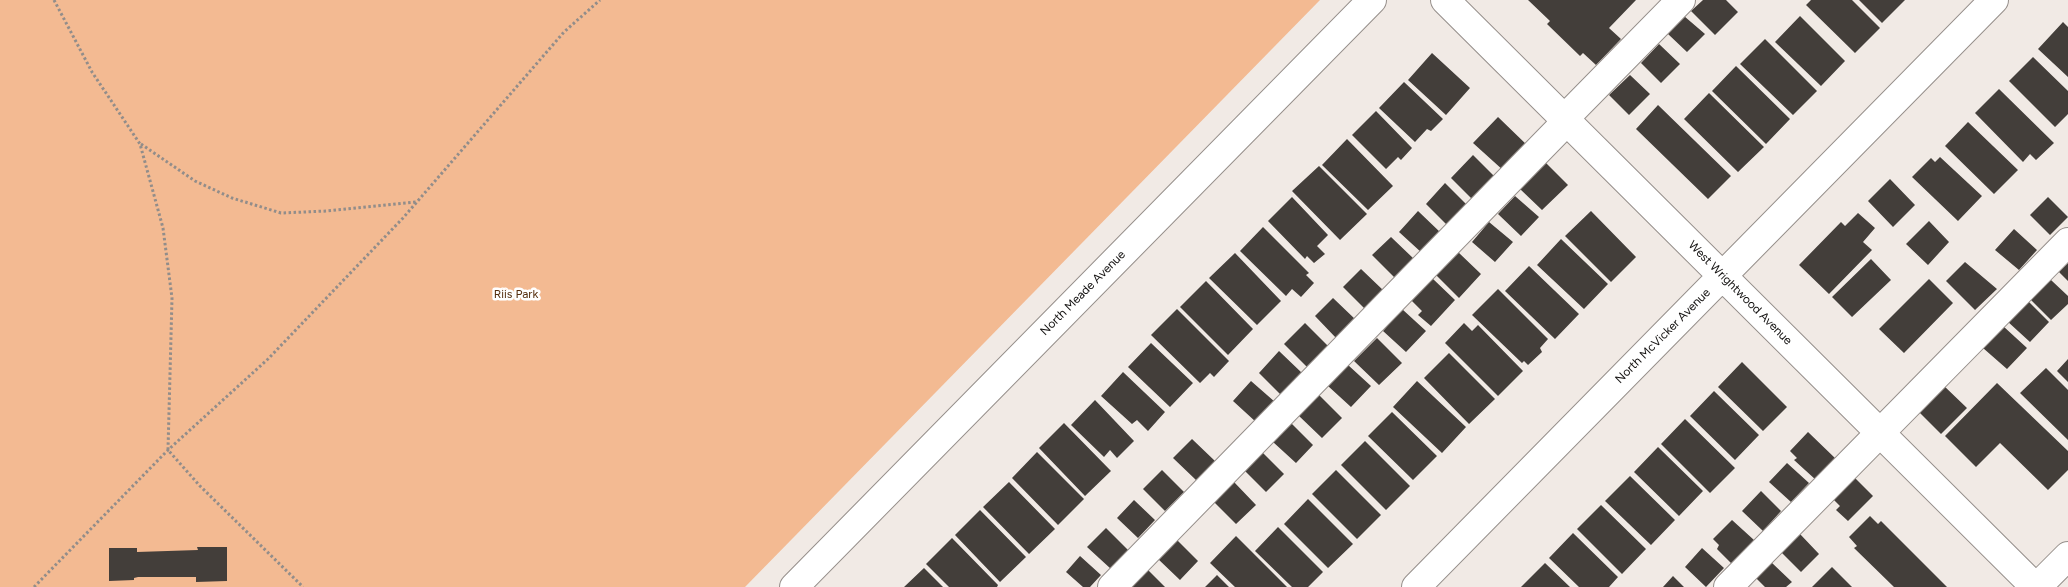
<!DOCTYPE html>
<style>
body{margin:0}
canvas{display:block;background:#f1eae5}
</style>
<canvas width="2068" height="587"></canvas>
<script>
const c = document.querySelector('canvas').getContext('2d');
c.lineJoin = 'round';
function fill(path, color) { c.fillStyle = color; c.fill(path, 'evenodd'); }
const toPath = rows => new Path2D(rows.map(r => 'M' + r).join(''));
function trace(path, color, width, dash) { c.strokeStyle = color; c.lineWidth = width; c.lineCap = dash ? 'butt' : 'round'; c.setLineDash(dash || []); c.stroke(path); }
function write(font, color, halo, rows, align = 'center') {
  c.font = font + ' Figtree,sans-serif'; c.lineWidth = 5; c.setLineDash([]); c.textBaseline = 'middle'; c.strokeStyle = halo; c.fillStyle = color; for (const [text, x, y, turn = 0] of rows) {
    c.save(); c.translate(x, y); c.rotate((+turn || 0) * Math.PI / 180); c.textAlign = isNaN(turn) ? turn : align; if (halo) c.strokeText(text, 0, 0); c.fillText(text, 0, 0); c.restore();
  }
}
const green = toPath([
 [0,0,1320,0,745,587,0,587]
]);
const building = toPath([
 [1528,0,1636,0,1609,28,1621,39,1596,65,1583,53,1580,56,1547,24,1550,21],
 [1703,0,1726,0,1738,12,1715,35,1691,11],
 [1811,0,1852,0,1880,28,1855,53,1806,5],
 [1859,0,1905,0,1882,23],
 [1684,16,1705,34,1687,52,1668,34],
 [1800,16,1845,61,1821,86,1775,42],
 [2063,22,2068,27,2068,77,2038,49],
 [1765,39,1817,91,1793,115,1740,64],
 [1659,44,1680,64,1661,83,1641,63],
 [1432,53,1470,88,1446,115,1408,80],
 [2033,57,2068,91,2068,114,2055,127,2009,81],
 [1736,66,1790,119,1766,144,1712,91],
 [1630,75,1650,94,1629,115,1609,95],
 [1404,82,1443,119,1431,131,1427,129,1415,142,1379,108],
 [1999,89,2054,143,2036,160,2030,154,2023,162,1975,113],
 [1709,93,1764,147,1738,172,1684,119],
 [1658,105,1731,176,1708,199,1636,129],
 [1376,111,1412,148,1401,160,1398,157,1386,169,1352,135],
 [1498,117,1528,146,1504,171,1473,143],
 [1968,122,2018,170,1994,194,1945,146],
 [1347,139,1393,186,1368,210,1322,165],
 [1473,155,1496,178,1474,201,1451,178],
 [1940,157,1982,196,1958,221,1912,177,1931,158,1935,162],
 [1546,163,1568,185,1542,210,1520,189],
 [1319,166,1367,214,1340,240,1292,191],
 [1890,179,1915,205,1893,227,1868,201],
 [1445,183,1468,206,1448,226,1426,204],
 [1515,196,1539,217,1521,236,1498,214],
 [1292,197,1328,235,1317,246,1325,254,1314,263,1307,256,1305,259,1268,221],
 [2048,197,2068,217,2050,235,2030,215],
 [1418,211,1441,233,1422,253,1399,232],
 [1591,211,1636,257,1611,282,1565,236],
 [1858,213,1875,228,1863,242,1872,250,1829,294,1799,265,1841,222,1845,226],
 [1929,221,1949,242,1928,265,1906,244],
 [1489,222,1513,242,1495,262,1472,242],
 [1263,227,1309,273,1306,275,1314,283,1301,297,1292,289,1286,296,1240,251],
 [2014,229,2037,250,2019,270,1995,250],
 [1391,237,1414,259,1395,278,1372,255],
 [1561,239,1608,284,1584,309,1537,265],
 [1458,252,1481,274,1459,298,1436,275],
 [1235,253,1281,301,1257,325,1209,278],
 [1871,259,1891,280,1852,317,1832,297],
 [1965,262,1997,289,1975,310,1946,281],
 [2068,263,2068,281,2059,272],
 [1529,266,1579,314,1555,339,1505,291],
 [1361,269,1384,291,1366,310,1343,287],
 [1432,278,1455,300,1431,326,1418,315,1422,311,1411,300],
 [1929,279,1953,303,1904,353,1879,329],
 [2051,280,2068,296,2068,304,2051,320,2031,300],
 [1206,281,1253,329,1228,355,1180,307],
 [1498,289,1548,339,1540,348,1542,352,1528,365,1524,361,1522,363,1472,315],
 [1333,298,1356,320,1337,339,1315,316],
 [2027,300,2049,322,2030,342,2007,321],
 [1177,309,1229,361,1214,377,1210,373,1200,383,1151,335],
 [1402,309,1426,331,1406,352,1383,331],
 [1305,323,1328,346,1307,367,1284,344],
 [1464,323,1472,331,1478,325,1523,371,1498,396,1445,343],
 [2003,326,2027,348,2007,369,1983,348],
 [1377,338,1402,363,1379,385,1354,361],
 [1151,343,1193,383,1170,407,1128,367],
 [1279,351,1302,373,1281,395,1259,373],
 [1449,353,1495,399,1469,424,1424,378],
 [2068,359,2068,382,2057,371],
 [1742,362,1787,407,1763,431,1718,387],
 [1348,365,1371,386,1351,407,1328,386],
 [2046,368,2068,390,2068,440,2020,393],
 [1123,372,1165,412,1148,431,1137,420,1132,424,1101,396],
 [1251,381,1275,402,1256,422,1233,401],
 [1417,381,1466,427,1442,453,1393,407],
 [1997,383,2068,451,2068,470,2048,490,2000,443,1976,467,1945,436],
 [1942,384,1967,408,1941,434,1917,410],
 [1714,391,1759,435,1735,460,1690,416],
 [1318,394,1342,418,1322,438,1298,415],
 [1095,400,1134,441,1117,458,1110,450,1104,457,1071,425],
 [1392,412,1437,456,1413,480,1368,436],
 [1685,419,1735,468,1710,493,1661,444],
 [1064,423,1111,471,1085,496,1039,448],
 [1291,423,1313,445,1296,463,1273,442],
 [1808,432,1836,459,1816,480,1794,460,1797,458,1790,451],
 [1192,439,1215,461,1196,480,1173,458],
 [1365,441,1410,486,1386,510,1341,465],
 [1658,447,1703,491,1679,516,1634,472],
 [1037,452,1084,499,1058,525,1012,478],
 [1262,452,1284,474,1266,492,1244,470],
 [1787,463,1809,483,1791,502,1769,482],
 [1162,470,1184,492,1165,511,1143,489],
 [1336,470,1381,515,1357,539,1312,494],
 [1852,475,1873,496,1848,521,1836,510,1840,506,1831,497],
 [1630,476,1675,520,1651,545,1605,501],
 [1009,482,1055,529,1029,554,983,507],
 [1234,482,1256,505,1236,524,1214,502],
 [1761,491,1781,511,1763,531,1742,511],
 [1308,499,1353,544,1328,568,1284,524],
 [1134,500,1155,520,1138,538,1117,518],
 [1601,505,1646,549,1622,574,1577,529],
 [980,510,1026,557,1000,582,955,535],
 [1870,516,1878,524,1881,521,1947,587,1894,587,1854,548,1857,546,1849,537],
 [1732,520,1754,540,1732,564,1717,549,1719,545,1713,539],
 [1278,527,1323,572,1308,587,1292,587,1255,551],
 [1106,528,1129,551,1111,569,1087,547],
 [1573,533,1618,577,1609,587,1579,587,1549,558],
 [1800,534,1819,554,1801,572,1781,552],
 [1236,536,1287,587,1235,587,1210,563],
 [952,538,998,585,997,587,949,587,926,564],
 [1176,539,1198,561,1180,580,1157,558],
 [197,547,227,547,227,581,196,582,196,577,138,577,134,578,134,580,109,581,109,548,137,548,137,552,198,550],
 [1702,548,1724,568,1706,587,1685,567],
 [1080,556,1101,575,1090,587,1083,587,1066,572],
 [1771,562,1792,582,1786,587,1765,587,1755,577],
 [1545,563,1570,587,1521,587],
 [1832,567,1852,587,1812,587],
 [924,568,943,587,904,587],
 [1148,570,1165,587,1130,587],
 [1217,575,1229,587,1205,587],
 [1673,576,1684,587,1663,587]
]);
const path = toPath([
 [54,0,92,72,140,144,163,228,172,298,168,450,200,486,303,587],
 [141,144,195,181,232,198,281,213,327,211,416,202],
 [34,587,168,450,268,359,403,218,564,32,600,0]
]);
const minor = toPath([
 [1445,0,2035,587],
 [1564,119,1681,0],
 [794,587,1372,0],
 [1112,587,1567,121],
 [1416,587,1994,0],
 [1728,587,2068,242],
 [2037,587,2068,556]
]);
const streetNames = [
 ["North Meade Avenue",1083,293,-45],
 ["West Wrightwood Avenue",1740,293,45],
 ["North McVicker Avenue",1663,336,-45]
];
const parkNames = [
 ["Riis Park",516,294]
];
fill(green, '#f3ba92');
fill(building, '#433e3a');
trace(minor, '#968f8b', 30);
trace(path, '#928d8a', 3, [2.5, 2.5]);
trace(minor, '#fff', 28);
write('12px', '#131110', '#fff', streetNames);
write('12px', '#542d0d', '#fff', parkNames);
</script>
